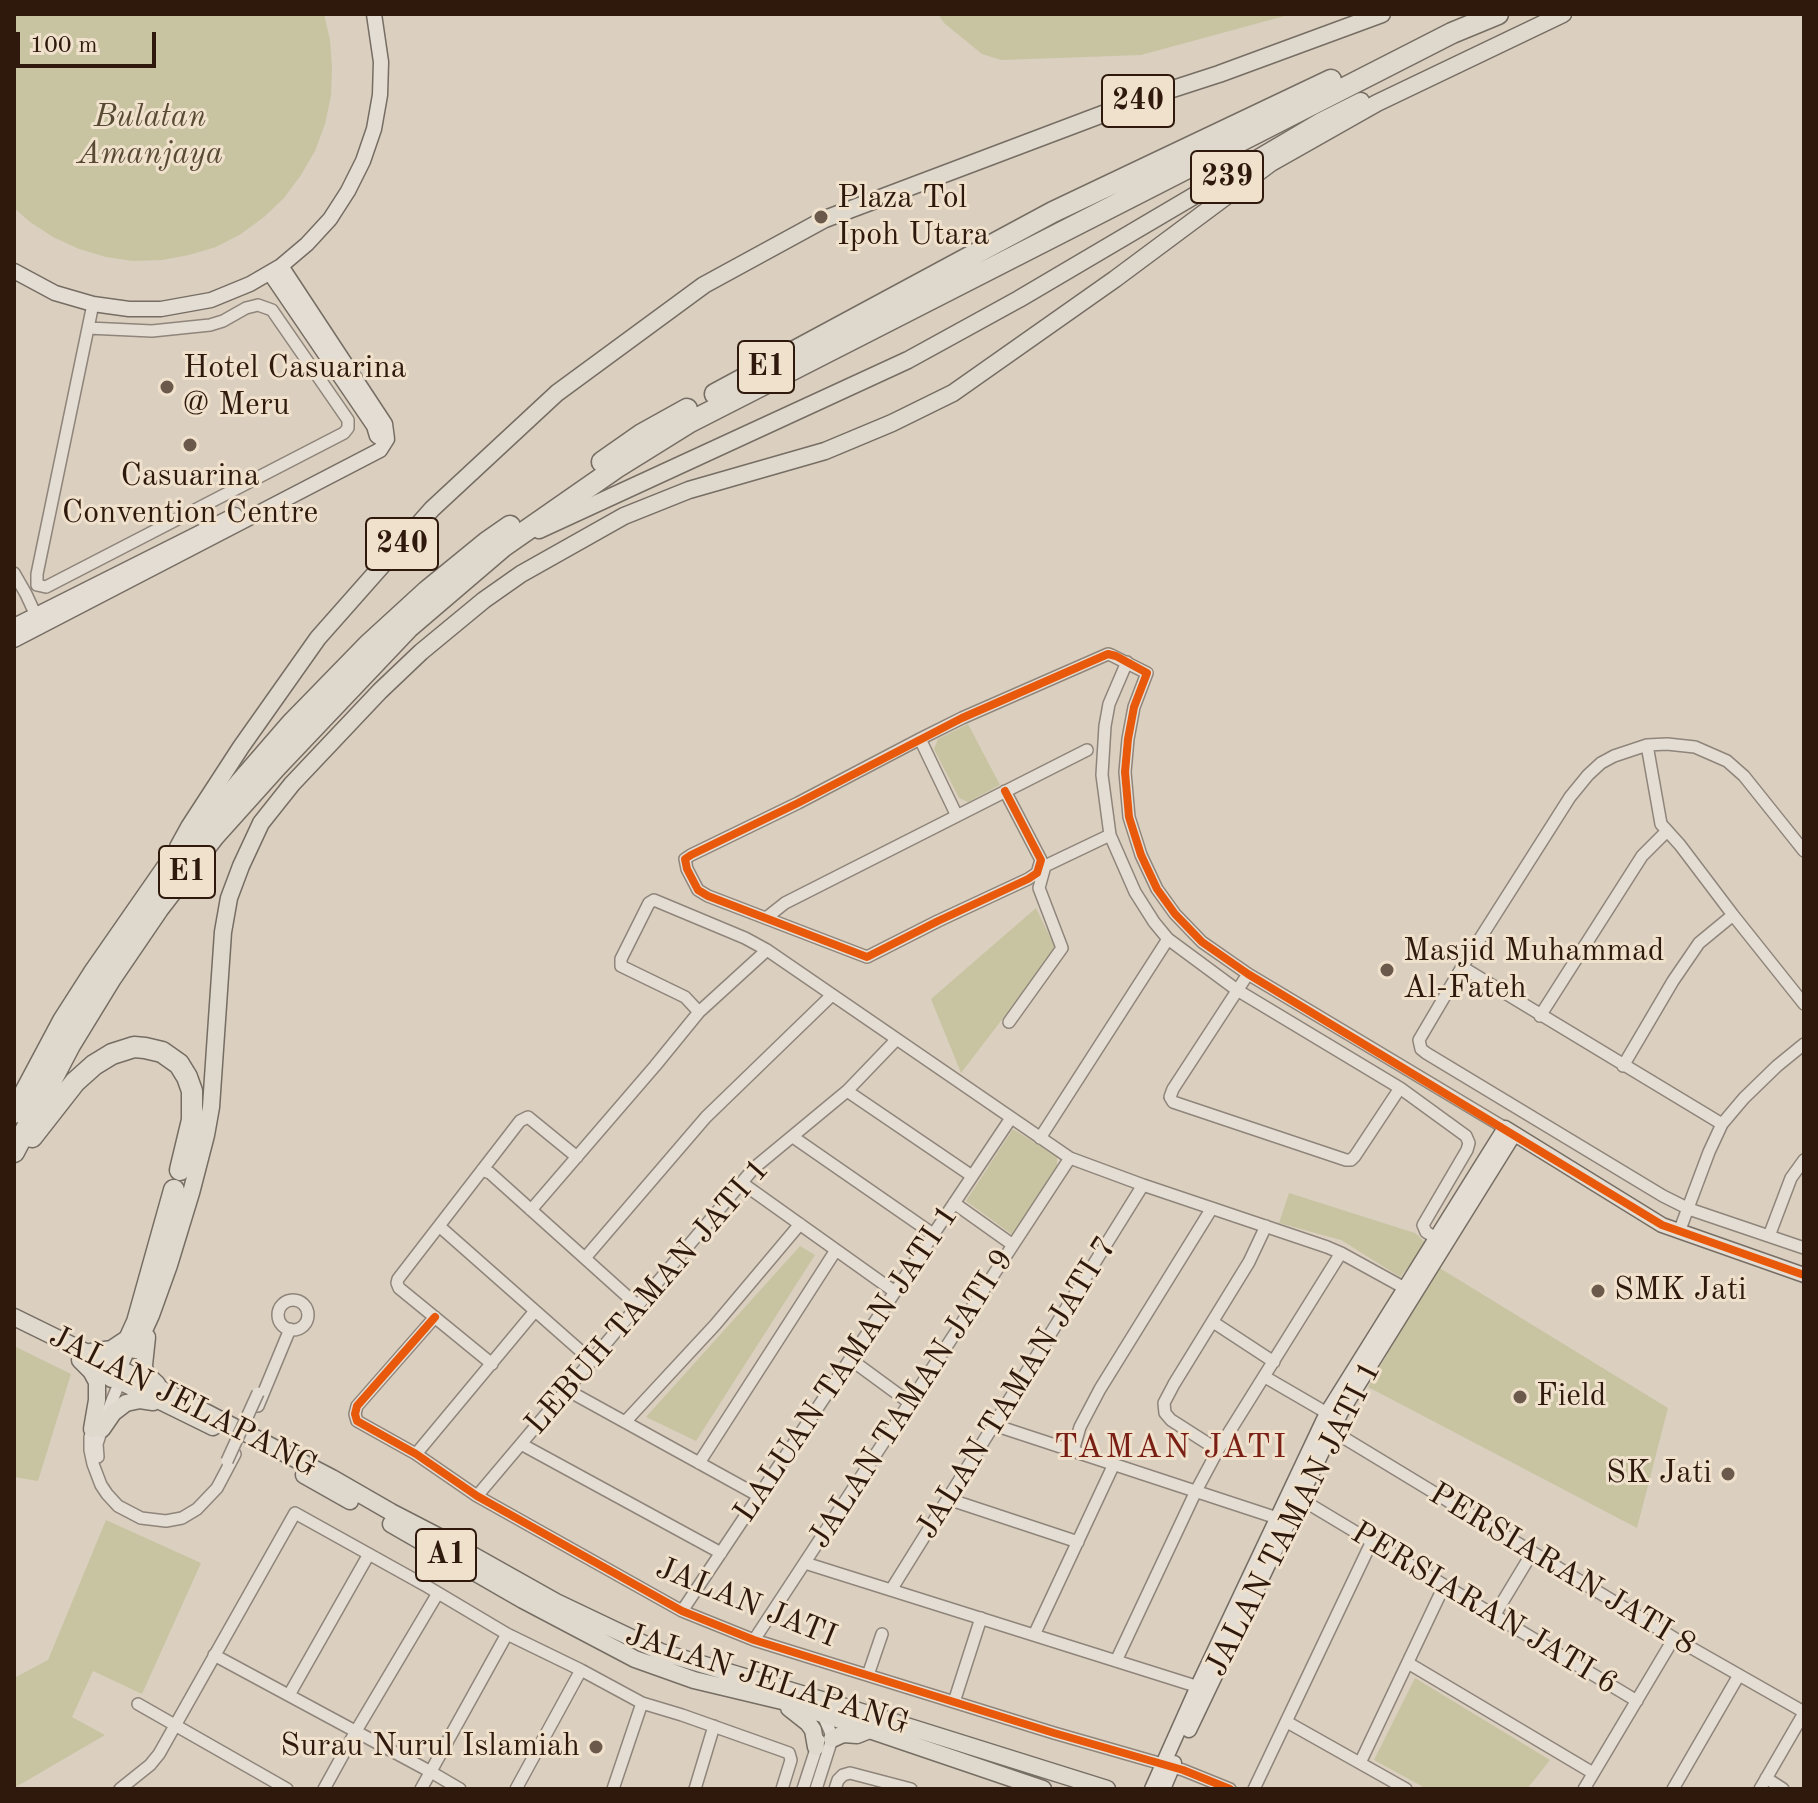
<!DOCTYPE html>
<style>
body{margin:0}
#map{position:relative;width:1818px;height:1803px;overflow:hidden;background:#dbcfbf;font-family:"Old Standard TT",serif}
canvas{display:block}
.frame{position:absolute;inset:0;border:16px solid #2e190c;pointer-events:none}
.scale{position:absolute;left:16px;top:32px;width:140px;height:36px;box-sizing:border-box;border:4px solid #2e190c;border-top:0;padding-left:10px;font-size:24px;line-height:28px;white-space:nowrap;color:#2e190c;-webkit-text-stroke:6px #f0e1cd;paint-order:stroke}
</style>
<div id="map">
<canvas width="1818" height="1803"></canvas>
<div class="frame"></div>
<div class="scale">100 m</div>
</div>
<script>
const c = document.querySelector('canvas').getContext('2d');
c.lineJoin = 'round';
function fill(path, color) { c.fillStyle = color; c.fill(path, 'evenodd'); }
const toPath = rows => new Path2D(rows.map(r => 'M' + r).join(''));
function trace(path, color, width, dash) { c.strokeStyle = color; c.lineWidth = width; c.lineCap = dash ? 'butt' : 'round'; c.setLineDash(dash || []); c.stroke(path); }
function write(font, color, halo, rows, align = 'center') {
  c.font = font + ' "Old Standard TT",serif'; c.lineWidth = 6; c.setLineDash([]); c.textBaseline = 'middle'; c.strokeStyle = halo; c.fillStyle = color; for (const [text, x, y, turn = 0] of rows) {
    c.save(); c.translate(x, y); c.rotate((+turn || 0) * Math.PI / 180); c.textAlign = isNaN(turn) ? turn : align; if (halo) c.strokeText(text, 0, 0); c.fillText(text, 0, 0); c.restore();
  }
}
const green = toPath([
 [14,14,324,14,330,40,332,68,331,96,325,124,315,151,301,175,284,198,264,217,241,234,216,247,189,255,162,260,133,261,106,257,79,249,53,237,30,222,14,208],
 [938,14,1292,14,1141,55,1001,60,982,54,944,23],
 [968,724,1000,785,968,802,959,798,934,749,938,739],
 [1036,908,1056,949,961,1073,931,999],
 [1013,1129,1057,1157,1057,1174,1014,1236,966,1201],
 [1289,1193,1415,1233,1427,1244,1400,1277,1341,1240,1279,1223],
 [800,1246,815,1255,696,1441,646,1417],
 [1438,1267,1668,1408,1637,1528,1368,1387],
 [14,1346,71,1374,38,1481,14,1477],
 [106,1520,201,1563,142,1694,93,1671,72,1717,105,1735,14,1788,14,1678,48,1660],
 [1415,1678,1550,1760,1527,1789,1427,1789,1374,1760]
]);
const street = toPath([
 [14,573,26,594,39,622],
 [37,585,46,587,344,433,348,428,348,420,272,310,258,305,246,308,223,321,210,325,152,331,88,328],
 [37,585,37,574,93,304],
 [1127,662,1109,704,1105,726,1102,775,1110,835,1135,892,1154,922,1168,939,1237,990,1400,1088,1466,1136,1469,1143,1467,1150,1423,1225,1426,1232,1441,1241],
 [920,739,957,816],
 [1647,745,1661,824,1680,845,1733,915,1804,1004],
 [1005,791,1041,860,1037,873,1028,879,938,921,867,957,708,896,698,890,687,869,685,859,691,855,798,803,920,739,962,718,1108,654,1111,655,1147,673,1134,707,1128,739,1125,772,1129,817,1141,855,1157,889,1175,914,1202,942,1248,974,1505,1128],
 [1804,851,1744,776,1727,761,1695,747,1667,744,1647,745,1614,756,1601,763,1588,775,1570,797,1462,967,1419,1040,1421,1049,1426,1053,1663,1196,1689,1209,1804,1248],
 [766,918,785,903,1087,750],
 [1462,967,1722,1124],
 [1248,974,1173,1089,1170,1097,1173,1102,1346,1160,1351,1160,1355,1156,1400,1088],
 [699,1012,685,997,621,966,621,959,649,903,654,900,745,938,767,950,1070,1158,1143,1185,1327,1247,1341,1253,1410,1291],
 [1540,1016,1642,856,1666,832],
 [1009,1022,1062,948,1039,888,1045,866,1110,835],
 [1623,1066,1673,981,1699,943,1733,915],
 [847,1091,972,1176],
 [793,1137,933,1234],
 [1040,1138,1168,939],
 [482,1170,490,1173,638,1306],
 [742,1183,895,1292],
 [954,1203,1013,1245],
 [531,1210,655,1066,699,1012,767,950],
 [439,1226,592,1361],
 [1679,1232,1709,1152,1722,1124,1744,1098,1777,1066,1804,1044],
 [1769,1236,1791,1178,1804,1160],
 [585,1258,706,1117,832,995],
 '278 1315a15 15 0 1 1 30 0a15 15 0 1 1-30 0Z',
 [435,1317,357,1406,355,1414,357,1421,416,1454,477,1496,682,1611,754,1640,1054,1733,1183,1770,1230,1789],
 [1213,1322,1274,1362],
 [850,1359,910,1403],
 [492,1364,399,1288,397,1283,398,1279,520,1121,528,1117,577,1157],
 [1265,1377,1327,1413],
 [567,1390,759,1496],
 [258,1406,290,1329],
 [625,1422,715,1325,800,1224],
 [94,1424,90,1437,90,1450,93,1464,101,1485,107,1494,118,1506,141,1518,166,1521,182,1518,197,1509,217,1488,235,1454],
 [994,1425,1277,1518],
 [1326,1427,1674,1638,1804,1712],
 [521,1444,721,1553],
 [1218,1450,1171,1420,1165,1413,1164,1403,1174,1384,1249,1262,1266,1226],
 [1073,1451,1080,1427,1100,1389,1212,1208],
 [416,1454,535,1311],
 [98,1457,97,1444,107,1413,120,1381],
 [699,1463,836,1250],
 [1294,1495,1637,1701],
 [477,1496,754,1168,847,1091,896,1040],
 [948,1499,1078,1542],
 [805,1563,1205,1689],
 [891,1590,1143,1185],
 [682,1611,1011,1118],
 [1494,1616,1532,1553],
 [1034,1635,1114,1464],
 [754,1640,1070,1158],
 [214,1655,431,1772,460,1789],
 [1116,1661,1196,1491,1218,1450,1341,1253],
 [1408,1663,1593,1773],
 [868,1675,882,1634],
 [289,1695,369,1554],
 [954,1702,981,1618],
 [138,1704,287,1789],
 [1287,1722,1406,1789],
 [1360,1763,1444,1586],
 [1766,1778,1783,1789],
 [120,1789,150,1765,159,1754,295,1513,428,1587,507,1634,581,1670,642,1703,682,1715,789,1753,791,1760,782,1789],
 [324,1789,356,1731,438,1593],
 [421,1789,507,1634],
 [516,1789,581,1670],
 [613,1789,642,1703],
 [695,1789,714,1726],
 [803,1789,819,1740],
 [816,1789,832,1739,830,1731,821,1711],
 [835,1789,838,1780,843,1775,850,1773,911,1789],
 [1254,1789,1372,1541],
 [1584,1789,1674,1638],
 [1673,1789,1739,1675],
 [1760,1789,1804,1713]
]);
const secondary = toPath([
 [281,266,385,424,387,439],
 [14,271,55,293,93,304,129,309,161,309,211,300,250,284,281,266,307,244,330,219,348,191,363,161,374,129,380,95,381,62,374,14],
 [270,273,374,426,377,436],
 [14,626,235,515],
 [14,640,380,450,387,439],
 [1189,1730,1341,1412,1514,1134],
 [1152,1789,1198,1686,1327,1413,1505,1128,1662,1225,1804,1275],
 [1163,1789,1174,1763]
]);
const primary = toPath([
 [539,530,908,360,1019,299,1321,121,1361,101],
 [178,847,189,827,241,747,318,638,432,509,557,393,704,285,825,219,1148,97,1219,74,1382,14],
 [14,1317,163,1390,332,1478,391,1512,451,1543,556,1602,661,1652,852,1709,1107,1789],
 [147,1337,144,1365,145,1373,157,1384],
 [135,1350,151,1315,169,1265,191,1193,206,1135,211,1107,223,932,229,898,241,866,261,823,292,784,380,691,421,652,484,600,521,574,624,516,689,490,825,451,892,423,953,393,1115,279,1271,163,1377,103,1563,14],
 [80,1360,91,1371,97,1382,97,1400,92,1429],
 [101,1372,213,1427],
 [102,1429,113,1413,126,1403,140,1400,153,1402],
 [304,1475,350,1501],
 [391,1524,523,1600,635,1659,694,1680,782,1701,828,1716,1043,1789],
 [789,1708,808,1723,813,1730,816,1747],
 [832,1739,843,1734,857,1735,867,1731]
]);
const highway = toPath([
 [715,394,1053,212,1331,80],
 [602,462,642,434,687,409],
 [14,1113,63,1021,95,971,168,866,291,724,368,645,427,591,487,542,510,526],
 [32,1137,75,1082,94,1065,112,1054,134,1047,145,1048,162,1052,179,1064,187,1077,192,1091,192,1120,180,1170],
 [14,1152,70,1045,111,978,158,909,215,835,277,766,408,628,504,546,616,468,690,422,1452,33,1498,14],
 [91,1354,112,1351,130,1339],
 [112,1377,137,1322,174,1190]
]);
const streetBridge = toPath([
 [227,1461,258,1393]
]);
const cycleway = toPath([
 [1005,791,1041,860,1037,873,1028,879,938,921,867,957,708,896,698,890,687,869,685,859,691,855,798,803,962,718,1108,654,1116,656,1147,673,1134,707,1128,739,1125,772,1129,817,1141,855,1157,889,1175,914,1202,942,1248,974,1662,1225,1804,1275],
 [435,1317,357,1406,355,1414,357,1421,416,1454,477,1496,682,1611,754,1640,1054,1733,1183,1770,1230,1789]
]);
const markers = [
 [821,217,8,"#6b594b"],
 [167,387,8,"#6b594b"],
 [190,445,8,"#6b594b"],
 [1387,970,8,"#6b594b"],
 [1598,1291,8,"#6b594b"],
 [1520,1397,8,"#6b594b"],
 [1728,1474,8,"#6b594b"],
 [596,1747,8,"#6b594b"]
];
const shields = [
 [1138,101,72],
 [1227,177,72],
 [766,367,56],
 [402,544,72],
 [187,872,56],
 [446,1555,60]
];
const shieldNames = [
 ["240",1138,101],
 ["239",1227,177],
 ["E1",766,367],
 ["240",402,544],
 ["E1",187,872],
 ["A1",446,1555]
];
const parkNames = [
 ["Bulatan",150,118],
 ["Amanjaya",150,155]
];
const poiNames = [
 ["Plaza Tol",837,199],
 ["Ipoh Utara",837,236],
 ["Hotel Casuarina",183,369],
 ["@ Meru",183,406],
 ["Casuarina",190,477,"center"],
 ["Convention Centre",190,514,"center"],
 ["Masjid Muhammad",1403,952],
 ["Al-Fateh",1403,989],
 ["SMK Jati",1614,1291],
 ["Field",1536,1397],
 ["SK Jati",1712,1474,"right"],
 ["Surau Nurul Islamiah",580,1747,"right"]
];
const streetNames = [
 ["LEBUH TAMAN JATI 1",648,1297,-49],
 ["LALUAN TAMAN JATI 1",847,1364,-56],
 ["JALAN TAMAN JATI 7",1017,1388,-58],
 ["JALAN TAMAN JATI 9",912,1399,-57],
 ["JALAN JELAPANG",183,1402,27],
 ["JALAN TAMAN JATI 1",1294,1519,-63],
 ["PERSIARAN JATI 8",1562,1570,31],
 ["JALAN JATI",746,1603,22],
 ["PERSIARAN JATI 6",1484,1609,31],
 ["JALAN JELAPANG",767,1680,18]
];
const neighbourhoodNames = [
 ["TAMAN JATI",1171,1448]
];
fill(green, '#c8c4a2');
trace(street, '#8f857a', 14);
trace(secondary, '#766d63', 17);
trace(primary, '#766d63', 19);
trace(highway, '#766d63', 23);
trace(street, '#e4ddd4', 11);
trace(secondary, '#e4ddd4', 14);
trace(primary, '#ded8cd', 16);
trace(highway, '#ded8cd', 20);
trace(streetBridge, '#8f857a', 14, []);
trace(streetBridge, '#e4ddd4', 11);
trace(cycleway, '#e8590c', 8);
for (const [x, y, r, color] of markers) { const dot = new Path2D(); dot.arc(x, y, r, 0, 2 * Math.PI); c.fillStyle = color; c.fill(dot); trace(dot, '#f0e1cd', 3); }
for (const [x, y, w] of shields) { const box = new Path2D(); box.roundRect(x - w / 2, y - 26, w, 52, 6); c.fillStyle = '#f0e1cd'; c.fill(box); trace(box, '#2e190c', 2); }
write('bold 30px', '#2e190c', null, shieldNames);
write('italic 32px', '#574a32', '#f0e1cd', parkNames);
write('32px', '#2e190c', '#f0e1cd', poiNames, 'left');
write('32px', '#2e190c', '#f0e1cd', streetNames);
c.letterSpacing = '2px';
write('34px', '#7a1f14', '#f0e1cd', neighbourhoodNames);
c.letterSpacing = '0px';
</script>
